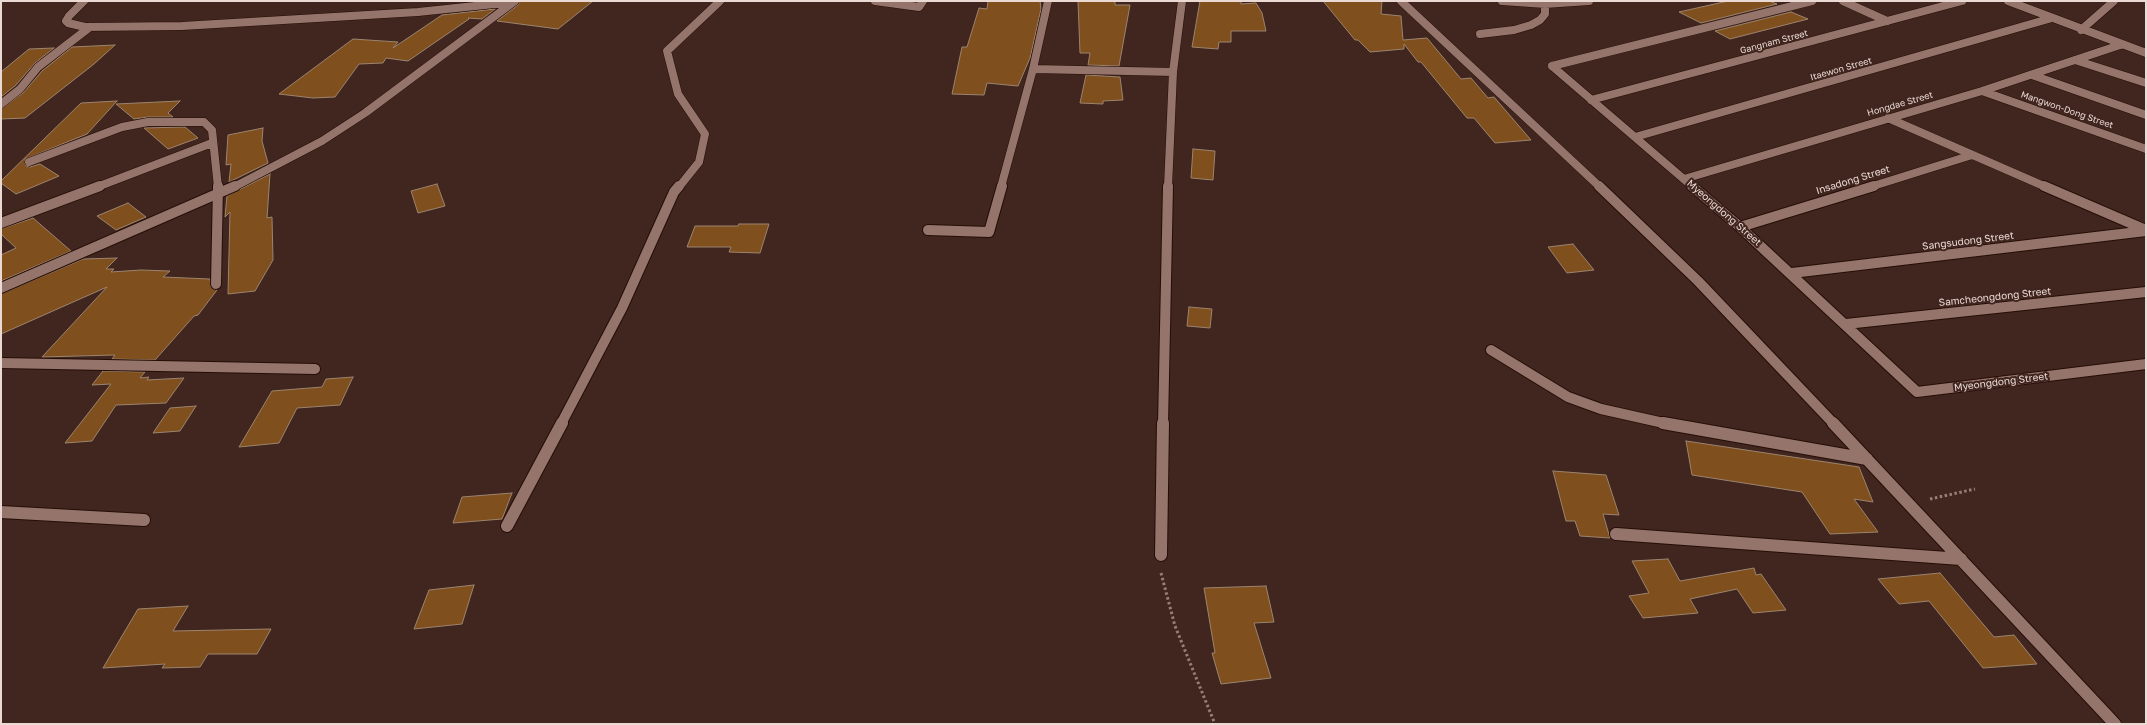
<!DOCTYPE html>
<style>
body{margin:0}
#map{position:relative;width:2147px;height:725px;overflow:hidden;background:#40261e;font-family:"Golos Text",sans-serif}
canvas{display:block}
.frame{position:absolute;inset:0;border:2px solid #ebd9d4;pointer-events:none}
</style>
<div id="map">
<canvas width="2147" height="725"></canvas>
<div class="frame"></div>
</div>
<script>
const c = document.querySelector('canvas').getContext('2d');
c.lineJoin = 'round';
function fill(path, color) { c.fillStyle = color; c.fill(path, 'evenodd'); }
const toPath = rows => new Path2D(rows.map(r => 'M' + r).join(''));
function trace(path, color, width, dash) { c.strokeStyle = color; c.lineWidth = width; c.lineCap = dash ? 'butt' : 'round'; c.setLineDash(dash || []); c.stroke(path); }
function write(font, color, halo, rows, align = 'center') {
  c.font = font + ' "Golos Text",sans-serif'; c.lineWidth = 4; c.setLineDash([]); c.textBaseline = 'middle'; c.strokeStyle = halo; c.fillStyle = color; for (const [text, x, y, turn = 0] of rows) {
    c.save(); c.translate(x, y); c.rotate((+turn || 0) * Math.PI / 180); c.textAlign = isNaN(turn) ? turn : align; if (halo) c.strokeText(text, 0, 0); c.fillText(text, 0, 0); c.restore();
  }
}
const building = toPath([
 [520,1,593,1,558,29,497,21,518,5,520,1],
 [988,1,1040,1,1041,9,1030,58,1018,86,987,83,984,95,952,94,962,47,967,47,979,8,987,9,988,1],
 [1078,1,1115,1,1115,5,1130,5,1119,66,1088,65,1090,53,1080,53,1078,1],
 [1200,1,1241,1,1241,4,1256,3,1262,13,1266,31,1231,31,1231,42,1219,42,1218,49,1192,47,1200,1],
 [1323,1,1382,1,1381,14,1401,16,1403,40,1427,38,1461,79,1471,78,1488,98,1494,97,1531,140,1495,143,1474,118,1467,118,1421,62,1418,62,1404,44,1404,49,1370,52,1358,40,1355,40,1323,1],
 [1728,1,1769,1,1777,4,1701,23,1679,12,1728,1],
 [495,9,482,19,468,18,469,19,408,61,386,58,383,63,359,64,335,97,313,98,279,94,353,39,398,42,393,48,442,15,495,9],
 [1791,12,1808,19,1730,39,1715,31,1791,12],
 [115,45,94,64,25,118,1,119,1,109,23,93,42,71,72,47,115,45],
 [54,48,35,63,16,85,1,97,1,72,29,49,54,48],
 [1086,75,1120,77,1123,100,1103,101,1103,104,1080,103,1086,75],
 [117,101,87,134,25,159,26,166,30,167,40,164,59,176,16,194,1,183,1,181,81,103,117,101],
 [180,101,168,113,173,117,148,117,134,119,116,104,180,101],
 [185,127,198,138,168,149,144,128,185,127],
 [263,128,262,141,268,163,229,182,231,164,226,165,228,135,263,128],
 [1193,149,1215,151,1213,180,1191,178,1193,149],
 [270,174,267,218,272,217,273,260,255,291,228,294,230,212,225,217,227,196,270,174],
 [437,184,445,206,418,213,411,191,437,184],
 [128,203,146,217,116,230,97,216,128,203],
 [33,218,71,251,1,281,1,255,16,248,1,234,1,229,33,218],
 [739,224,769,224,760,253,729,252,731,247,687,247,695,226,738,226,739,224],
 [1573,244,1594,270,1567,273,1548,247,1573,244],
 [117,258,106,269,114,269,111,272,141,270,170,271,163,277,210,279,211,287,217,290,198,315,194,316,155,360,112,359,115,355,42,357,107,287,1,334,1,294,83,259,117,258],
 [1189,307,1212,309,1210,328,1187,326,1189,307],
 [103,371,145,372,140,378,149,377,147,380,184,378,166,403,116,405,92,441,65,443,111,384,92,385,103,371],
 [353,377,340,405,297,408,279,443,239,447,272,391,322,387,326,379,353,377],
 [196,406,180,431,153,433,170,408,196,406],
 [1686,441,1859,467,1873,502,1854,499,1878,532,1830,534,1802,492,1692,475,1686,441],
 [1553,471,1606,475,1619,515,1603,514,1610,538,1580,536,1575,521,1566,521,1553,471],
 [512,493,502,519,453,523,462,497,512,493],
 [1668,559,1680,581,1754,568,1756,575,1761,574,1786,610,1753,613,1737,589,1690,599,1698,613,1643,618,1629,596,1649,593,1632,561,1668,559],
 [1940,573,1994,637,2014,635,2037,664,1983,668,1929,601,1899,604,1878,579,1940,573],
 [474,585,462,624,414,629,429,590,474,585],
 [1266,586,1274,622,1254,623,1271,678,1221,684,1212,653,1215,653,1204,588,1266,586],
 [188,606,173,631,271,629,257,654,208,654,200,667,162,668,165,664,103,668,138,609,188,606]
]);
const path = toPath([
 [1930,499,1975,489],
 [1161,573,1175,626,1215,724]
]);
const minorFar2 = toPath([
 [84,1,69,16,66,21,68,23,85,27,182,26,418,12,513,2],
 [875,1,919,7,923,1],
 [1401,1,1600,187],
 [1502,1,1545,4,1589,1],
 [1843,1,1887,21],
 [2008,1,2146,53],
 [2081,30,2114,1],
 [1480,34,1514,30,1531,25,1540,20,1545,14,1545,4],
 [2075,60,2146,83],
 [1552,66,1693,187],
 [1552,66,1812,1],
 [1033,69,1173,72],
 [2032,75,2146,115],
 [1982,91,2146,149],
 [1591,100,1962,1],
 [1,104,20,89,38,67,90,27],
 [1888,118,2046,187],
 [1635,137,2052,18],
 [29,162,122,127,148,122,204,122,212,130,218,187],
 [1684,179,1982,91,2120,45],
 [97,187,212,143],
 [234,187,322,141,365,113,515,1],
 [679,187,699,162,705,134,678,94,667,51,720,1],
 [1001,187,1033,69,1048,1],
 [1168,187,1173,72,1182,1],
 [1870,187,1972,155]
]);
const minorFar1 = toPath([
 [1599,186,1698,281,1834,424],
 [1692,186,1740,227,1917,392,2146,364],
 [2044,186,2146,230],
 [1,223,100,186],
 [1740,227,1874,186],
 [928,230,989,232,1002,186],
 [1792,273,2146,231],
 [216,284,218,186],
 [1,288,235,186],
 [1846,324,2146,292],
 [1491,350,1568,397,1601,409,1668,424],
 [1,363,315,369],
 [561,424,622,308,674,192,679,186],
 [1163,424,1168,186]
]);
const minor = toPath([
 [1663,423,1867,459],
 [1833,423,2115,724],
 [1,512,144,520],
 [507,526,562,423],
 [1616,534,1961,559],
 [1161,555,1163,423]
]);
const farStreetnames = [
 ["Gangnam Street",1774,42,-15],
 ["Itaewon Street",1841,69,-16],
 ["Hongdae Street",1900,104,-16],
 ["Mangwon-Dong Street",2067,110,19]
];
const streetNames = [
 ["Insadong Street",1853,180,-17],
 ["Myeongdong Street",1724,213,41],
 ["Sangsudong Street",1968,241,-7],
 ["Samcheongdong Street",1995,297,-6],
 ["Myeongdong Street",2001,382,-7]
];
fill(building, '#804f1e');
trace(building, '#9c846f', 1);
trace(minorFar2, '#250e07', 9);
trace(minorFar1, '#250e07', 12);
trace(minor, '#250e07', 14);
trace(path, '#957f78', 3, [2.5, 2.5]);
trace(minorFar2, '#94746b', 8);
trace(minorFar1, '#94746b', 10);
trace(minor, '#94746b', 12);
write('9px', '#ebd9d4', '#40261e', farStreetnames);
write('10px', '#ebd9d4', '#40261e', streetNames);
</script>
